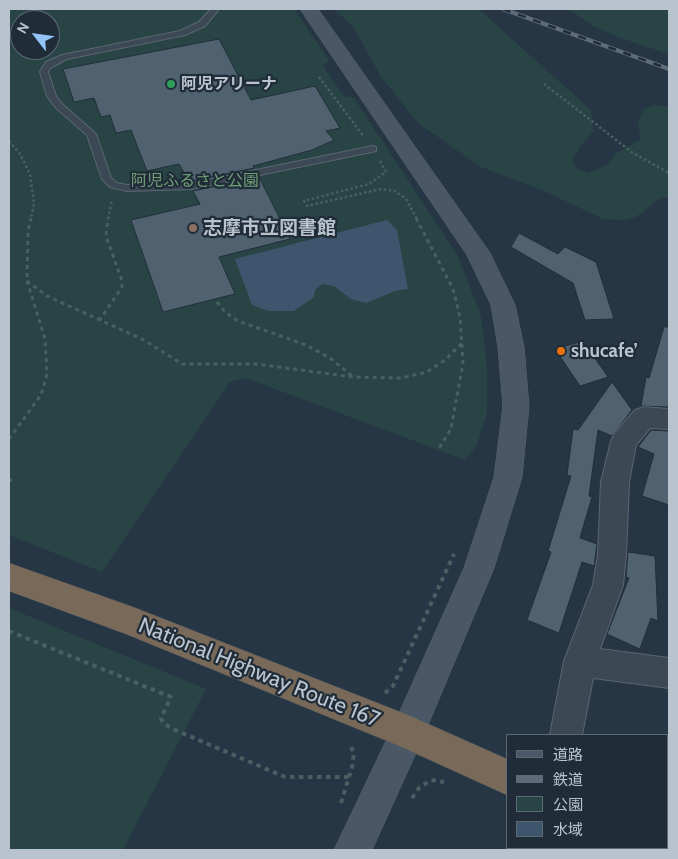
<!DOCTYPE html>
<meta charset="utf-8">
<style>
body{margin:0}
#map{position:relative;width:678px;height:859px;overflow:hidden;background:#273644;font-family:Cabin,"Noto Sans JP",sans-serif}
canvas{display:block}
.frame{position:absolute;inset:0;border:10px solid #b9c3cd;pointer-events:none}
.legend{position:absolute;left:506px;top:734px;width:162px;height:115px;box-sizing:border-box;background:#202d39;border:1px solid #5d6974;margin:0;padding:6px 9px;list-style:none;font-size:15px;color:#b9c3cd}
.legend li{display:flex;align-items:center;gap:10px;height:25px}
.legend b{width:25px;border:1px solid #5d6974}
.north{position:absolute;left:10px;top:10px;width:50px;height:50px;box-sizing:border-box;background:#202d39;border:1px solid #5d6974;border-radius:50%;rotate:300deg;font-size:14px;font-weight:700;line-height:20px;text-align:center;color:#b9c3cd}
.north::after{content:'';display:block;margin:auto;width:18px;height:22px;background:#93c4f8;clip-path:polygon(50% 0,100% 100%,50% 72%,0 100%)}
</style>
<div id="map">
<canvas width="678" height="859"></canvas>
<div class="frame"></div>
<ul class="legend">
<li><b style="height:6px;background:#4a5766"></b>道路</li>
<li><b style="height:6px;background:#5e6c7a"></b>鉄道</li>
<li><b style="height:14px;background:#294445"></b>公園</li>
<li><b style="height:14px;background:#3e566d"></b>水域</li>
</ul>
<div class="north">N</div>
</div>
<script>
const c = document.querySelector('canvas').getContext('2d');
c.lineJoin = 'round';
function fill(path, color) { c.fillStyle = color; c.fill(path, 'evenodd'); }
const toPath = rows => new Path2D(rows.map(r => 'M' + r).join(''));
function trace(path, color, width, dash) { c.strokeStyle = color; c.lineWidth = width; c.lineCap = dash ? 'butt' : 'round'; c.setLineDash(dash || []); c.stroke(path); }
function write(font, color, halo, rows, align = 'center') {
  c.font = font + ' Cabin,"Noto Sans JP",sans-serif'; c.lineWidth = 4.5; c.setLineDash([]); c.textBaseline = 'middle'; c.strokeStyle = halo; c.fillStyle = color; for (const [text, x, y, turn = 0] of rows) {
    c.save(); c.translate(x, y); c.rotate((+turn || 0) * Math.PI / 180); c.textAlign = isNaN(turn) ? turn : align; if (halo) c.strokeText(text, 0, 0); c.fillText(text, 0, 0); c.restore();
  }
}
const green = toPath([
 [9,9,294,9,329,60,323,66,344,96,354,98,458,256,481,316,487,367,487,413,476,447,465,460,246,378,230,382,102,572,9,535],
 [20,20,50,20,50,50,20,50],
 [334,9,476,9,483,13,591,110,593,132,581,145,572,160,578,169,589,173,608,164,615,154,641,139,638,125,643,110,653,105,669,107,669,197,661,198,636,217,624,220,603,219,542,190,481,167,418,123,381,77,354,28],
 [569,9,669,9,669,54,618,37,593,26],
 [9,608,206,689,123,850,9,850]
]);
const water = toPath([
 [387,220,397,230,408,289,395,291,366,303,351,299,334,286,322,284,315,290,314,297,294,311,269,311,252,305,235,259]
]);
const building = toPath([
 [219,39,251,100,315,86,340,128,326,131,334,140,312,150,253,166,254,168,192,181,189,181,179,164,147,171,131,130,116,133,110,115,101,117,94,98,74,102,63,69,219,39],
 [259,177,290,239,219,257,235,294,163,312,131,220,200,204,193,191,259,177],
 [519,233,558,254,565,247,596,262,614,319,585,320,573,283,511,247,519,233],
 [664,327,669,327,669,407,641,406,646,377,649,378,664,327],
 [583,341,608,377,580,386,555,349,583,341],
 [612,382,632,410,612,436,598,430,589,496,592,497,580,538,597,544,594,566,582,562,559,633,527,620,551,552,548,551,571,476,567,475,573,429,578,430,612,382],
 [651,430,669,431,669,505,642,496,654,454,638,447,651,430],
 [628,552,655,556,658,621,651,618,640,649,607,634,629,578,626,577,628,552]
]);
const pathFar2 = toPath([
 [319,77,364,137],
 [544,84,633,153,669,173],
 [9,141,20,154,30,174,34,204,31,219],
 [380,161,386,172,369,184,304,201,307,206,381,189,395,191,406,199,417,219],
 [108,219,112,200]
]);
const pathFar1 = toPath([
 [416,218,453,289,460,317,463,363,451,429,438,450],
 [27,281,47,296,144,340,182,364,256,364,353,377,402,378,427,372,445,360,462,343],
 [217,302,225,312,238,321,306,345,330,358,352,376],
 [99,321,122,287,122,281,106,236,108,218],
 [9,439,41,395,47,374,45,339,27,281,28,231,31,218],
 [9,479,11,480,9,483]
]);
const path = toPath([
 [9,631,171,697,161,718,163,723,173,729,285,777,349,777],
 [385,693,393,686,454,554],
 [412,798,419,788,431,780,444,782],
 [341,803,352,767,354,752,350,746]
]);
const lane = toPath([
 [211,9,219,9,205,26,185,35,67,59,50,68,48,72,56,96,62,104,96,134,111,178,117,183,127,185,192,183,373,146,376,147,376,151,192,189,127,191,110,187,102,179,87,135,56,108,47,96,40,72,42,68,46,62,62,55,180,31,199,22,211,9]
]);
const street = toPath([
 [644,407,669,409,669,429,650,428,636,445,629,482,626,555,623,585,600,649,669,658,669,688,593,678,582,735,550,735,564,661,593,585,598,555,601,482,611,441,615,433,635,410,644,407]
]);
const secondary = toPath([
 [300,9,318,9,490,253,515,305,524,347,529,406,522,477,494,568,420,744,372,850,334,850,396,720,464,568,494,477,503,406,498,347,491,305,467,255,300,9]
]);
const highway = toPath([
 [9,563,133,607,408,715,507,759,507,795,397,745,126,634,9,591,9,563],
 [667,834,669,835,669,850,637,850,637,848,667,848,667,834]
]);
const rail = toPath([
 [503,9,669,69]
]);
const markers = [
 [171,84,5,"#2e9e5b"],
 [193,228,5,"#8d6e63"],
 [561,351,5,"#e8710a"]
];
const farPoinames = [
 ["阿児アリーナ",181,84]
];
const farParknames = [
 ["阿児ふるさと公園",195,181]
];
const poiNames = [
 ["志摩市立図書館",203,228],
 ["shucafe’",571,351]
];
const nearStreetnames = [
 ["National Highway Route 167",259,673,22]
];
fill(green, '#294445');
fill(water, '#3e566d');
fill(building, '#50616f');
trace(building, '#222f3b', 1);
trace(lane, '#5a6671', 2);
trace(street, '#5a6671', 2);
trace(secondary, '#5a6671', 1);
trace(highway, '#46535e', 1);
trace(pathFar2, '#486061', 2.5, [2.5, 2.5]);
trace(pathFar1, '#486061', 3, [4, 4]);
trace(path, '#486061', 4, [4.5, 4.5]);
fill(lane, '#3c4853');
fill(street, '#3c4853');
fill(secondary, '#4a5766');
fill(highway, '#796959');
trace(rail, '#5e6c7a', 4);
trace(rail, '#202d39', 2.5, [8]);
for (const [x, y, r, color] of markers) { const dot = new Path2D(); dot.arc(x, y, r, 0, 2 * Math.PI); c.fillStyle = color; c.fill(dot); trace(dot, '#202d39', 2); }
write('bold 16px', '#b9c3cd', '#202d39', farPoinames, 'left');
write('16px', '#709e76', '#202d39', farParknames);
write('bold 19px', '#b9c3cd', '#202d39', poiNames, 'left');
write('22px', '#b9c3cd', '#202d39', nearStreetnames);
</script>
